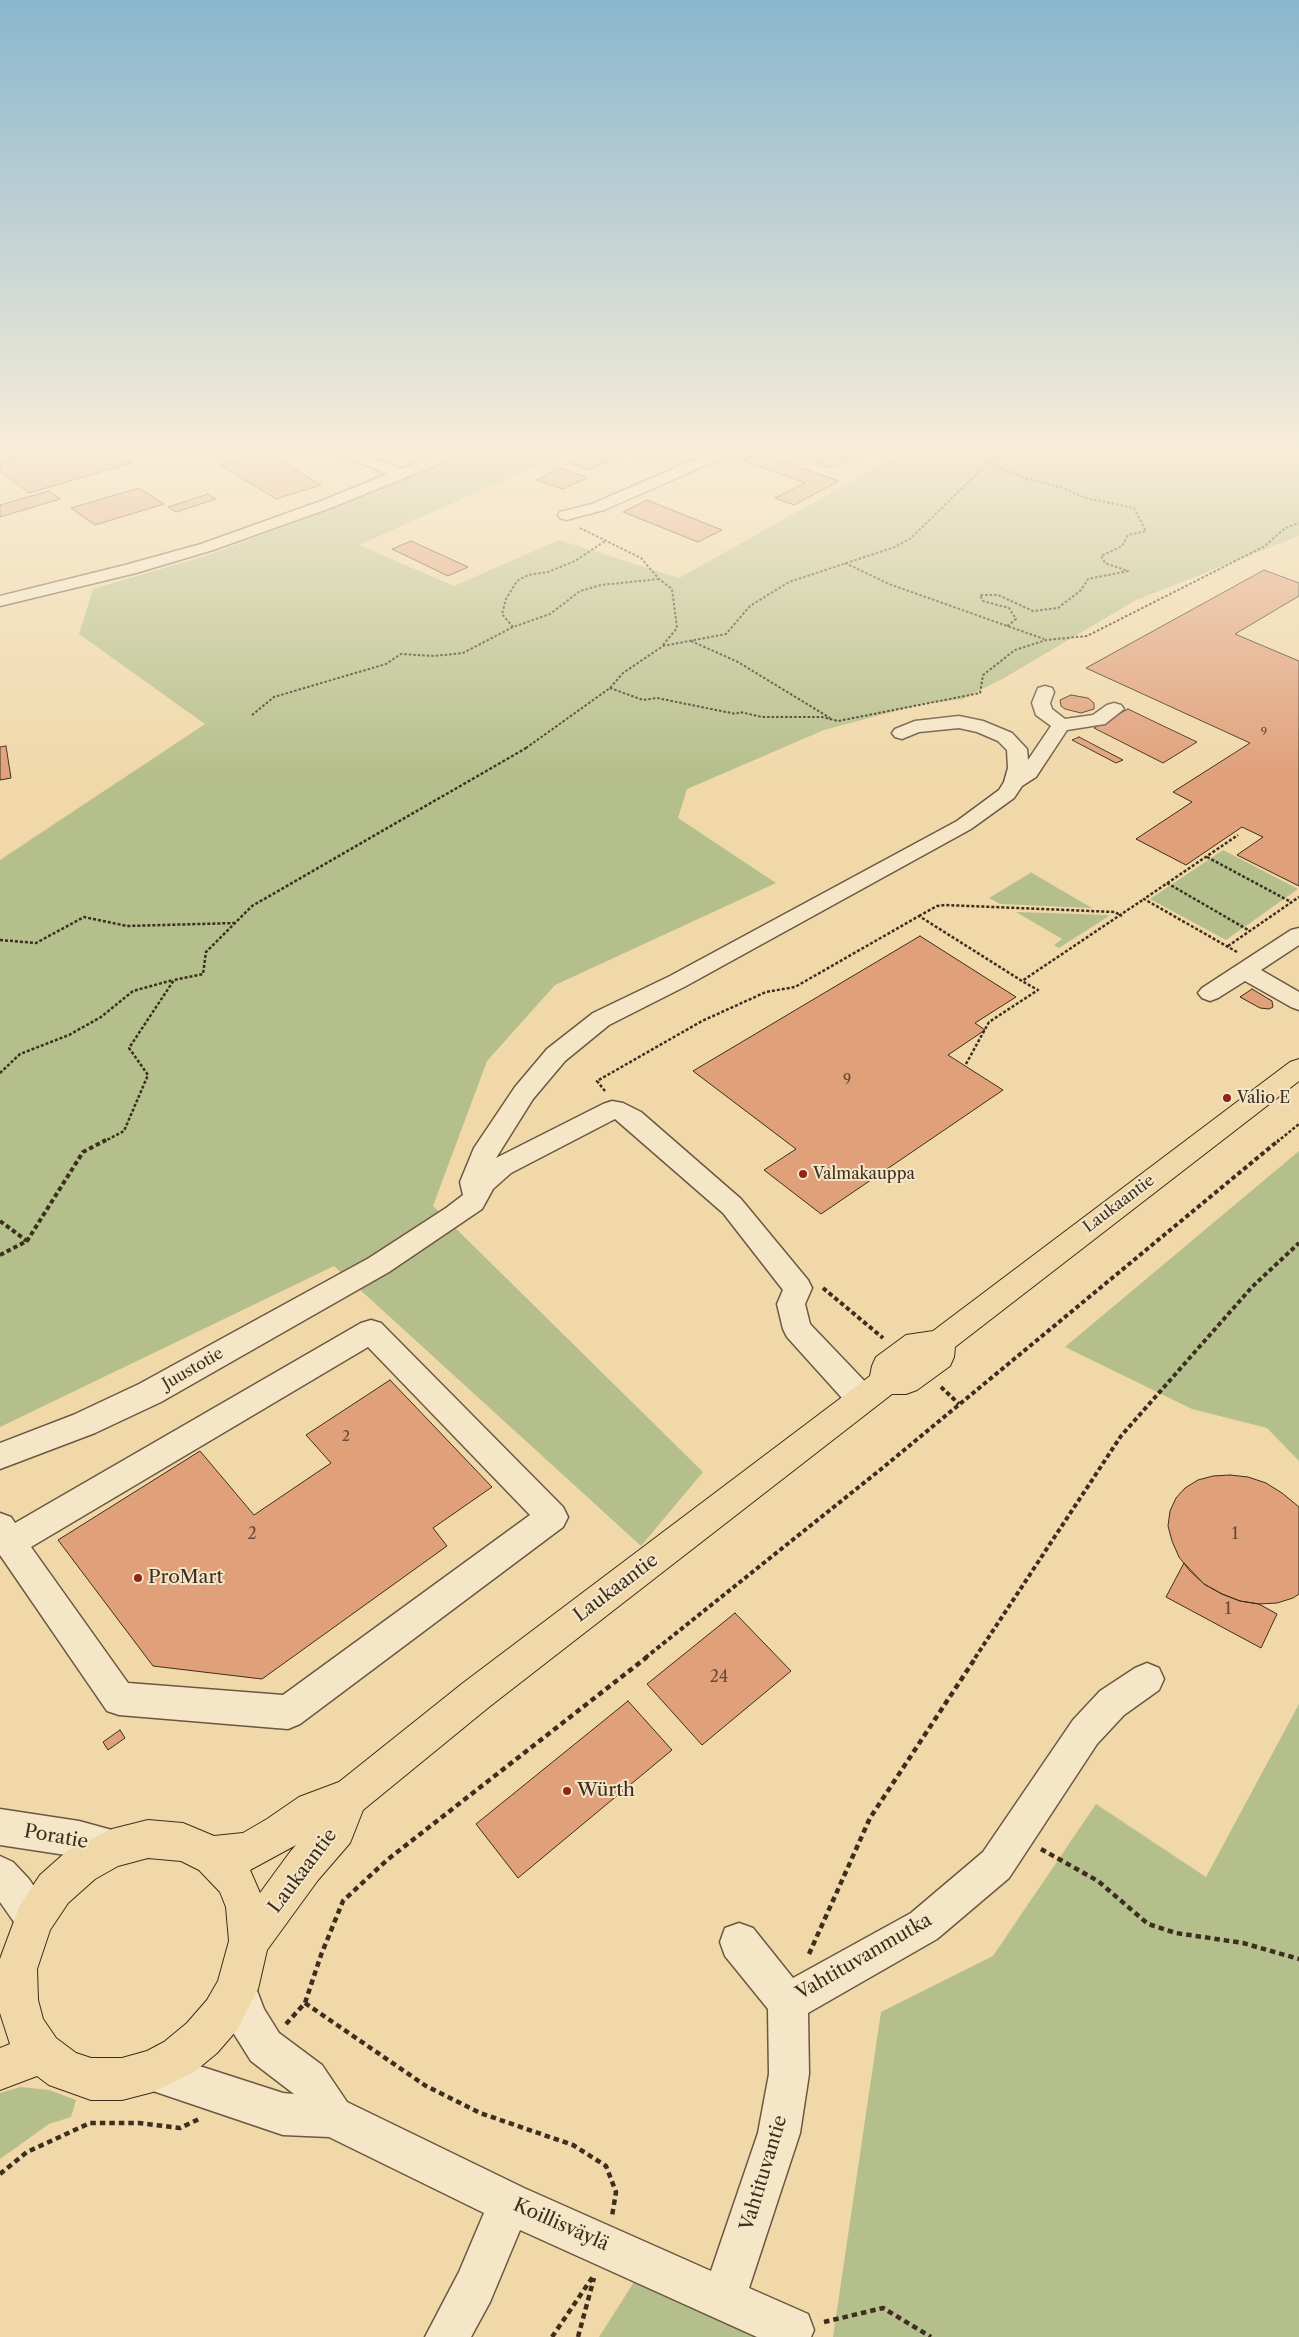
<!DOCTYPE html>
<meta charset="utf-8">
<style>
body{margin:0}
canvas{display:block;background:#f0d8a9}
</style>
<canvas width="1299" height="2337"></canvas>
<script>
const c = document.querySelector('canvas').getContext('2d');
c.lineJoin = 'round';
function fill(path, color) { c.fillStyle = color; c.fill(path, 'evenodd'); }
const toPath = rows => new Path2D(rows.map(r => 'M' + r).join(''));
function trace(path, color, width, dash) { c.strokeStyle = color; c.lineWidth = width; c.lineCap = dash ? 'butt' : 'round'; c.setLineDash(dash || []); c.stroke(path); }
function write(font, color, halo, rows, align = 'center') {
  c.font = font + ' "Libre Caslon Text",serif'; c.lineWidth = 4; c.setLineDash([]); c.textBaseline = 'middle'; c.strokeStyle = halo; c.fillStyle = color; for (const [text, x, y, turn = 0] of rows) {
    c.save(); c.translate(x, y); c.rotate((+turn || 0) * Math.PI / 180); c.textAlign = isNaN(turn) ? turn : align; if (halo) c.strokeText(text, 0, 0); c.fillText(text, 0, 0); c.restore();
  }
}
const green = toPath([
 [487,449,573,449,359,545,454,586,559,540,679,578,909,449,1299,449,1299,536,1136,600,1004,678,963,699,922,704,824,730,687,789,678,818,776,883,555,985,487,1061,433,1206,703,1472,641,1546,334,1266,0,1427,0,860,205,724,79,634,93,589,212,554],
 [1223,850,1298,889,1226,940,1150,899],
 [1032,872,1032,873,1092,908,1000,904,989,898],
 [1016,912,1107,915,1109,916,1059,948,1054,945,1062,939],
 [1299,1151,1299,1461,1267,1428,1192,1409,1065,1347],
 [1299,1704,1299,2337,833,2337,881,2012,993,1956,1096,1804,1206,1877],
 [20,2087,49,2090,76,2100,71,2117,49,2124,0,2159,0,2093],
 [636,2279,772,2337,599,2337]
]);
const building = toPath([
 [41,449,110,449,131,463,29,493,0,471,0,460,41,449],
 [600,449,621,456,587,470,568,462,600,449],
 [617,449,677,449,687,453,663,462,648,456,643,458,617,449],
 [776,449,840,449,858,455,831,468,776,449],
 [265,451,321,485,276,499,221,465,265,451],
 [759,453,839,481,794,505,775,498,805,483,742,460,759,453],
 [561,468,587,478,563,489,537,480,561,468],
 [139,488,164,504,95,525,71,508,139,488],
 [49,491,60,499,0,517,0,505,49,491],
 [208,494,216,499,176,512,168,507,208,494],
 [647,500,722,530,698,542,623,512,647,500],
 [411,541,468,567,448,576,392,549,411,541],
 [1264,570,1299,583,1299,596,1235,634,1299,661,1299,886,1237,855,1263,837,1242,827,1186,865,1136,839,1192,802,1173,792,1250,743,1086,668,1264,570],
 [1071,695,1088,698,1094,703,1094,709,1081,713,1065,709,1061,706,1060,700,1071,695],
 [1128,709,1155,722,1197,742,1163,763,1094,728,1128,709],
 [1079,737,1123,760,1116,763,1072,740,1079,737],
 [6,746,11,778,0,780,0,747,6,746],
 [920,936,1016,997,975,1023,985,1030,948,1055,1003,1090,821,1214,764,1170,796,1149,693,1071,920,936],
 [1252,989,1272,1001,1273,1007,1269,1009,1260,1008,1240,997,1252,989],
 [390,1380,492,1487,433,1528,447,1546,262,1679,153,1666,58,1540,200,1451,254,1515,331,1463,306,1435,390,1380],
 [1230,1475,1248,1477,1266,1483,1282,1493,1299,1507,1299,1594,1293,1598,1277,1603,1259,1604,1240,1601,1222,1594,1204,1584,1190,1571,1179,1557,1172,1541,1168,1526,1170,1511,1176,1498,1185,1488,1198,1480,1213,1476,1230,1475],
 [1184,1563,1204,1584,1222,1594,1240,1601,1259,1604,1277,1614,1261,1648,1166,1597,1184,1563],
 [735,1613,791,1671,702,1745,647,1684,735,1613],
 [628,1701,672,1750,518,1878,476,1824,628,1701],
 [120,1730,125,1738,108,1750,103,1742,120,1730]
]);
const pathFar3 = toPath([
 [988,463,1025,478,1063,488,1086,498,1134,508,1146,531,1128,535,1122,546,1101,556,1105,563,1128,571,1088,579,1081,590,1058,608,1033,611,998,595,980,595,983,601,1009,608,1016,619,1006,627],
 [580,528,641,558,659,579,672,589,677,628,663,645],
 [845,563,889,584,1044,639],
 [513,627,502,614,506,599,517,581,528,575,548,572,575,561,605,541],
 [691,641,738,662,830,718],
 [610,688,643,700,657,698,736,714,740,712,762,717,822,717,838,721,980,693,983,675,1015,650,1046,640,1087,636,1265,546,1285,528,1299,523],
 [252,715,274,697,386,664,401,654,434,656,463,653,513,627,550,614,580,591,601,585,659,579],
 [526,748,610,688,623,673,663,646,726,634,750,606,789,582,895,547,911,538,988,463,1037,449]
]);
const pathFar2 = toPath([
 [1207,857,1291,902],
 [1167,883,1250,931],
 [919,916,937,906,945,905,1115,912,1122,916],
 [0,940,36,943,84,917,127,926,235,923],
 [1228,946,1299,897],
 [1237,952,1144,899,1238,835],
 [966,1064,989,1022,1038,990,1022,981],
 [0,1073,20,1054,69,1035,101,1017,133,991,173,980],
 [605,1091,597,1081,702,1021,766,992,795,987,919,916,1022,981,1144,899],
 [103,1142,124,1131,148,1075,129,1048,174,980,203,974,206,952,252,906,528,747],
 [1277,1142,1299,1124]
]);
const pathFar1 = toPath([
 [0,1221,27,1241],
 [0,1255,27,1241,83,1152,106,1140],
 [823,1288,883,1338],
 [941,1387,959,1404],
 [645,1658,880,1470,1279,1140],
 [975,1658,1121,1436,1252,1287,1299,1243]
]);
const path = toPath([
 [1041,1849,1098,1881,1148,1924,1176,1933,1243,1943,1299,1959],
 [809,1954,870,1818,976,1657],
 [305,2003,426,2086,480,2113,573,2145,606,2166,616,2192,612,2216],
 [286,2024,305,2003,321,1955,343,1901,387,1860,647,1657],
 [0,2174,27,2152,90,2123,139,2123,180,2128,199,2119],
 [824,2322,883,2308,931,2337],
 [552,2337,594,2275],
 [578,2337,594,2278]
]);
const minor = toPath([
 [332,449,351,449,401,469,452,449,471,449,469,452,333,507,213,550,136,573,0,606,0,596,125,565,201,544,321,501,387,474,334,452,332,449],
 [719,449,738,449,736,452,604,510,566,520,560,518,558,515,560,512,592,504,719,449],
 [1045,686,1052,688,1054,692,1050,703,1052,709,1065,719,1093,715,1107,705,1114,703,1121,705,1124,709,1105,724,1067,730,1036,777,1022,786,1014,798,971,829,686,986,609,1025,565,1061,533,1099,496,1158,603,1104,612,1101,623,1103,641,1112,741,1199,808,1280,812,1288,805,1304,810,1324,873,1390,877,1399,873,1408,862,1411,851,1408,787,1337,783,1329,777,1304,783,1290,723,1213,615,1119,511,1173,493,1189,482,1209,389,1272,161,1402,95,1433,0,1469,0,1443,73,1415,139,1384,369,1258,446,1208,463,1195,460,1182,474,1148,515,1087,547,1049,593,1013,670,976,957,821,999,790,1004,782,1008,768,1007,750,998,741,977,732,959,728,919,732,902,739,895,737,892,733,895,729,915,721,959,716,983,721,1012,733,1027,749,1028,760,1051,726,1036,715,1032,703,1038,688,1045,686],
 [1299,928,1299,945,1261,970,1299,992,1299,1010,1291,1007,1245,981,1218,998,1210,1001,1202,998,1198,993,1202,988,1291,930,1299,928],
 [371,1320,381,1323,563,1507,568,1517,563,1527,300,1724,288,1729,119,1715,107,1711,0,1555,0,1513,11,1517,15,1523,361,1323,371,1320],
 [368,1347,530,1515,283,1695,128,1683,31,1547,368,1347],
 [1147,1663,1159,1668,1164,1679,1159,1690,1124,1715,1097,1744,1009,1878,937,1939,808,2013,809,2074,800,2133,749,2288,808,2314,814,2330,811,2337,757,2337,520,2230,490,2302,471,2337,425,2337,459,2272,484,2213,329,2137,283,2135,153,2091,139,2085,133,2071,139,2057,153,2051,283,2093,294,2094,251,2061,234,2034,217,1989,223,1975,237,1969,251,1975,264,2009,279,2033,322,2065,347,2102,524,2188,711,2271,758,2133,769,2074,768,2009,725,1956,720,1942,725,1928,739,1923,753,1928,793,1978,911,1913,983,1852,1073,1720,1100,1691,1135,1668,1147,1663],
 [0,1809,79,1821,112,1830,125,1835,130,1848,125,1861,112,1866,79,1857,0,1845,0,1809],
 [0,1856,13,1862,29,1879,47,1906,53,1919,47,1932,34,1938,21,1932,0,1902,0,1856]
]);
const major = toPath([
 [1299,1059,1299,1081,955,1347,954,1357,950,1366,917,1390,906,1394,892,1394,489,1707,363,1810,350,1843,318,1880,267,1950,258,1989,237,2030,217,2053,194,2072,153,2092,122,2100,91,2100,49,2085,37,2076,0,2090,0,2048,10,2044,0,2013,0,1959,20,1905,40,1875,67,1851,112,1829,148,1820,183,1823,214,1836,243,1833,267,1819,299,1797,339,1782,463,1683,870,1376,872,1366,876,1357,906,1335,933,1331,1290,1062,1299,1059],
 [296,1845,290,1852,260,1893,250,1870,296,1845],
 [148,1858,181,1861,199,1870,220,1892,226,1907,229,1941,218,1981,207,2000,187,2023,164,2042,147,2051,122,2058,91,2058,76,2053,56,2038,43,2019,38,2000,37,1969,50,1930,68,1903,95,1879,118,1866,148,1858]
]);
const markers = [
 [1227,1098,5,"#8f2418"],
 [803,1174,5,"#8f2418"],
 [138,1578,5,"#8f2418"],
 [567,1791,5,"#8f2418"]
];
const farNumbernames = [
 ["9",1264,733]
];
const numberNames = [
 ["9",847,1080],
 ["2",346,1437]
];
const poiNames = [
 ["Valio E",1237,1098],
 ["Valmakauppa",813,1174]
];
const streetNames = [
 ["Laukaantie",1119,1204,-37],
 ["Juustotie",193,1369,-30]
];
const nearNumbernames = [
 ["2",252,1534],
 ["1",1235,1534],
 ["1",1228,1609],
 ["24",719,1677]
];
const nearPoinames = [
 ["ProMart",148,1578],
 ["Würth",577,1791]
];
const nearStreetnames = [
 ["Laukaantie",616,1588,-37],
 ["Poratie",56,1837,10],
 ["Laukaantie",303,1871,-53],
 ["Vahtituvanmutka",864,1957,-30],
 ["Vahtituvantie",764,2173,-73],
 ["Koillisväylä",561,2225,24]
];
fill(green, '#b5bf8b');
fill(building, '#e0a07a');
trace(building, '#3d2e1f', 1);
trace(minor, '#6a5842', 3);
trace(major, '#3d2e1f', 2);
trace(pathFar3, '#3d2e1f', 2, [2.5, 2]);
trace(pathFar2, '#3d2e1f', 2.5, [3, 2]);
trace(pathFar1, '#3d2e1f', 4, [4.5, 3]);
trace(path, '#3d2e1f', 4.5, [5.5, 4]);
fill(minor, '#f5e6c7');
fill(major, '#f0d8a9');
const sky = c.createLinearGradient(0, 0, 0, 776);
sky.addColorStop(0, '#89b6ce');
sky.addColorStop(0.58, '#f8edd8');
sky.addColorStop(1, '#f8edd800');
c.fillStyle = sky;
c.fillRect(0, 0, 1299, 776);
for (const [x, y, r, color] of markers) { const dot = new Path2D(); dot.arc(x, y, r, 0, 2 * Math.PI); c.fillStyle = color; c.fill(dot); trace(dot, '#f5e6c7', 2); }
write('11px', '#664a36', null, farNumbernames);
write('14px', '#664a36', null, numberNames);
write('16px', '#3d2e1f', '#f5e6c7', poiNames, 'left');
write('16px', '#3d2e1f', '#f5e6c7', streetNames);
write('16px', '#664a36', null, nearNumbernames);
write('19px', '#3d2e1f', '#f5e6c7', nearPoinames, 'left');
write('19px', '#3d2e1f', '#f5e6c7', nearStreetnames);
</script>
